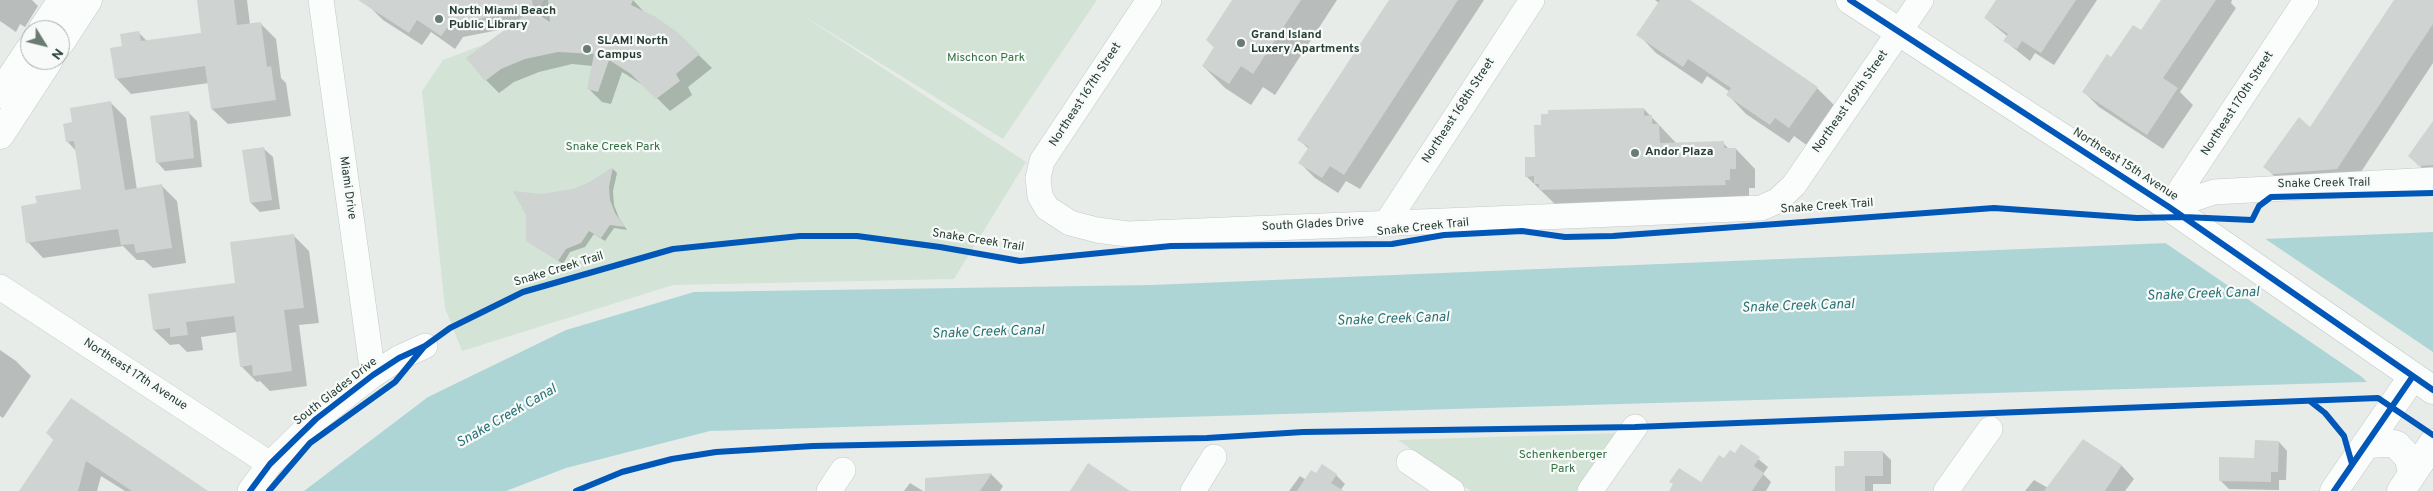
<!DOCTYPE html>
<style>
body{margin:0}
#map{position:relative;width:2433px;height:491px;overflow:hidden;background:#e7ece9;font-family:Overpass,sans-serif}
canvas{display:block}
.north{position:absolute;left:20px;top:20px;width:50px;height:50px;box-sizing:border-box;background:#f7faf8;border:1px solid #a4afaa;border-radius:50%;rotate:126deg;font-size:14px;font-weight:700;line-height:20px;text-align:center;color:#273e34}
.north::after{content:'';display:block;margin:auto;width:18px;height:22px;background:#6a7b73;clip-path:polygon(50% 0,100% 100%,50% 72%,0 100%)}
</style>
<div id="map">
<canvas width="2433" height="491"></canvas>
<div class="north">N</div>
</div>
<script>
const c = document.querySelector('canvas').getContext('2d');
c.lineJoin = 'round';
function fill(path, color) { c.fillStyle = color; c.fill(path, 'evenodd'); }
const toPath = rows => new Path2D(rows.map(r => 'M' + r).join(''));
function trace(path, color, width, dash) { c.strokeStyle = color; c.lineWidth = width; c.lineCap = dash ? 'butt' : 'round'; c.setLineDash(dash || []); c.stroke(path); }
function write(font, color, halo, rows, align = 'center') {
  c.font = font + ' Overpass,sans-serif'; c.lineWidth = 4.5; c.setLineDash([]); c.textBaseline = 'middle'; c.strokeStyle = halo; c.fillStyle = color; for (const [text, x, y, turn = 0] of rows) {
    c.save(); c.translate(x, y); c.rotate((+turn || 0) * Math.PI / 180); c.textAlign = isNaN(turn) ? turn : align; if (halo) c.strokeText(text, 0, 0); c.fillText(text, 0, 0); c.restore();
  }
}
const green = toPath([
 [544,0,1097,0,1003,139,799,13,1026,162,954,279,673,285,462,351,445,308,422,91,443,60,525,29],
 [1620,433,1579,491,1471,491,1398,440]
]);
const water = toPath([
 [2433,232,2433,380,710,431,566,468,506,491,304,491,428,397,566,330,694,292,1152,285]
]);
const pier = toPath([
 [2261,236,2433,352,2433,382,2369,384,2362,377,2161,240]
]);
const shadow = toPath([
 [0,0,32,0,38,6,25,27,20,24,16,32,0,21],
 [198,0,247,0,250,25,260,23,276,39,281,78,286,83,291,116,228,124,212,109,209,83,131,94,116,78,123,47,139,33,148,42,203,34],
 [374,0,633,0,646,14,676,33,712,68,688,87,692,95,670,111,646,87,622,72,611,104,602,102,589,89,593,66,572,64,539,72,514,82,499,93,486,80,509,28,463,37,455,49,431,32,422,45,383,20,370,7],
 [1233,0,1337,0,1275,95,1263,87,1251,105,1225,88,1203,66,1215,48,1207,40],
 [1390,0,1484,0,1360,189,1346,181,1338,193,1315,178,1300,163,1309,149,1299,140],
 [1655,0,1688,0,1817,88,1835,106,1808,146,1794,136,1789,143,1746,114,1728,95,1730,92,1707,76,1702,84,1656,53,1638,34,1659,3],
 [1997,0,2097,0,2054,65,2035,53,2030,61,2005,41,2007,36,1985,18],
 [2163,0,2232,0,2231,3,2236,8,2180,92,2193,105,2163,149,2099,107,2084,92,2111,58,2141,32],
 [2396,0,2433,0,2433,63,2353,184,2281,183,2265,167,2310,129],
 [111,103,126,118,137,190,162,186,177,201,186,263,153,268,144,260,137,260,123,246,43,258,28,242,38,204,82,190,76,151,67,141,74,123],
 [1644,109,1677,144,1723,143,1730,150,1736,149,1755,169,1755,188,1749,188,1749,199,1560,209,1526,176,1536,158],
 [188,112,197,121,202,167,165,171,157,162],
 [2433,132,2433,179,2410,156],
 [264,149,273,157,280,209,260,212,251,203,244,151],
 [613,169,617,173,613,191,614,205,619,218,627,230,614,228,605,241,594,234,585,247,570,252,563,264,528,241,541,195,573,190,589,184],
 [293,235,309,251,319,323,299,325,307,386,270,391,260,381,257,382,241,366,237,332,201,337,203,350,187,352,179,344,170,345,154,330,236,284],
 [0,350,16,361,31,376,3,418,0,416],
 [47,433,205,491,125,491,101,476,97,491,21,491,54,440],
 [2084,441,2122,466,2134,479,2125,491,2025,491,2034,480,2048,488],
 [2279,442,2287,451,2286,480,2279,480,2279,490,2229,489,2220,480,2256,459],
 [1742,446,1768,467,1763,474,1771,482,1766,491,1670,491,1701,484,1725,460,1736,455],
 [1883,452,1891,460,1891,484,1873,484,1873,491,1836,491],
 [991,474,1003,486,1000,491,941,491],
 [1317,475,1336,475,1345,484,1340,491,1289,491,1300,476,1306,480],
 [910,483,923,491,904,491]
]);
const building = toPath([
 [197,0,234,0,237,25,261,22,267,67,271,66,276,100,211,109,205,66,115,79,110,48,122,46,120,34,139,31,141,41,201,33],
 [358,0,532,0,533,9,450,24,441,36,417,20,409,33],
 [548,0,633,0,631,5,654,16,677,32,700,54,676,74,680,81,656,99,631,74,609,60,598,92,587,89,594,54,558,52,525,59,501,69,485,81,466,58,532,10,550,22],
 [1232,0,1301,0,1253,74,1241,66,1229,84,1202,66,1214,47,1206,40],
 [1389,0,1458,0,1344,175,1330,166,1322,178,1298,163,1309,147,1297,140],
 [1660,0,1690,0,1818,87,1789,128,1775,118,1770,125,1726,95,1731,88,1688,59,1683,67,1636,35],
 [1996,0,2076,0,2041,53,2022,41,2017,49,2003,41,2008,34,1984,18],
 [2161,0,2216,0,2163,78,2178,88,2147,135,2082,92,2107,54,2111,57,2133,25,2141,30],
 [2394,0,2433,0,2433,24,2337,169,2273,174,2263,167,2299,117,2310,127],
 [111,101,125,190,162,184,172,248,136,253,134,244,121,245,118,229,26,243,21,206,37,203,35,196,81,189,74,141,66,142,63,124,72,122,70,108],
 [1644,108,1644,116,1652,115,1652,124,1659,124,1660,143,1724,141,1724,148,1736,148,1736,169,1730,169,1730,180,1725,180,1726,185,1539,190,1539,184,1534,184,1534,176,1525,177,1525,157,1535,157,1534,125,1541,125,1541,114,1548,114,1548,110],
 [189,111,194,158,156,163,150,116],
 [2433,121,2433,165,2419,166,2408,156],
 [264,147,272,200,250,203,242,150],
 [613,167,609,187,610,200,615,213,625,227,610,225,601,238,589,231,581,243,566,249,558,261,526,241,526,215,513,191,541,194,573,189,588,183],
 [294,234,304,308,284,310,292,371,253,376,252,365,240,367,234,316,186,322,188,335,170,337,170,328,153,330,148,294,235,283,230,242],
 [71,398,208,491,132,491,86,461,78,491,19,491,54,439,46,433],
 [2083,439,2122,465,2105,491,2044,491],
 [2255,440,2279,441,2278,472,2271,472,2271,482,2219,481,2219,457,2254,458],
 [1741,444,1760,457,1754,466,1764,473,1752,491,1669,491,1673,484,1669,482,1679,468,1701,482,1719,455,1724,458,1730,450,1735,453],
 [1844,451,1883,451,1883,476,1865,476,1865,491,1835,491,1835,466,1844,466],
 [1088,463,1130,491,1070,491],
 [1322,464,1337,474,1331,483,1344,491,1297,491,1311,470,1316,473],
 [992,473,980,491,925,491,925,478]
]);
const minor = toPath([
 [321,0,373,375],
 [1149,0,1042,161,1038,178,1040,196,1047,208,1070,223,1097,230,1127,234,1761,208,1777,201,1794,185,1921,0],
 [2169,207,2214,192,2433,180],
 [2169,207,2306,0],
 [1387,222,1532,0],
 [0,287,270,464],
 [1409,462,1452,491],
 [250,491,270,464,316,419,373,375,399,358,425,346],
 [829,491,843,470],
 [1193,491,1214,457],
 [1590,491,1635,427],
 [1946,491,1990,429]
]);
const tertiary = toPath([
 [1850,0,2169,207,2433,390],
 [42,30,62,0],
 [60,43,88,0],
 [0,94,30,49],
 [0,135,49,60],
 [2366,444,2389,443,2397,445,2409,458,2412,474],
 [2334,491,2413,376],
 [2401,491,2433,443]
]);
const cycleway = toPath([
 [1850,0,2169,207,2433,390],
 [2311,402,2325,413,2344,436,2352,464],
 [250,491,270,464,316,419,373,375,399,358,425,346,450,328,523,292,673,249,800,236,857,236,940,247,1020,261,1171,246,1392,244,1444,235,1522,231,1565,237,1613,236,1994,208,2137,218,2184,217,2252,220,2259,206,2271,197,2433,193],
 [269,491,310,443,395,382,423,348],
 [576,491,622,472,672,459,716,452,813,446,1207,438,1303,432,1635,427,2378,398,2433,435],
 [2334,491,2413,376]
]);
const markers = [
 [439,19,5,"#6a7b73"],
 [1241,43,5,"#6a7b73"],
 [587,49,5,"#6a7b73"],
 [1635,153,5,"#6a7b73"]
];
const poiNames = [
 ["North Miami Beach",449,12],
 ["Public Library",449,26],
 ["Grand Island",1251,36],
 ["Luxery Apartments",1251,50],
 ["SLAM! North",597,42],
 ["Campus",597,56],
 ["Andor Plaza",1645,153]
];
const parkNames = [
 ["Mischcon Park",986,59],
 ["Snake Creek Park",613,148],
 ["Schenkenberger",1563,456],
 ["Park",1563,470]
];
const streetNames = [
 ["Northeast 167th Street",1086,95,-57],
 ["Northeast 169th Street",1851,102,-55],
 ["Northeast 170th Street",2238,104,-57],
 ["Northeast 168th Street",1459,111,-57],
 ["Northeast 15th Avenue",2125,165,33],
 ["Snake Creek Trail",2324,184,-1],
 ["Miami Drive",347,188,82],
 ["Snake Creek Trail",1827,207,-4],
 ["South Glades Drive",1313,225,-3],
 ["Snake Creek Trail",1423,228,-6],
 ["Snake Creek Trail",978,241,9],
 ["Snake Creek Trail",559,270,-17],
 ["Northeast 17th Avenue",135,375,33],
 ["South Glades Drive",336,392,-38]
];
const waterNames = [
 ["Snake Creek Canal",2203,295,-2],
 ["Snake Creek Canal",1798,307,-2],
 ["Snake Creek Canal",1393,320,-2],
 ["Snake Creek Canal",988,333,-2],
 ["Snake Creek Canal",507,417,-30]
];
fill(green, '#d3e3d5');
fill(water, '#aed5d5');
fill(pier, '#e7ece9');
fill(shadow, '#0003');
fill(building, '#cfd3d1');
trace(minor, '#c4c9c6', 26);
trace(tertiary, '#c4c9c6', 29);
trace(minor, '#fbfcfc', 25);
trace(tertiary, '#fbfcfc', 28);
trace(cycleway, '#0057b8', 6);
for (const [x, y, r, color] of markers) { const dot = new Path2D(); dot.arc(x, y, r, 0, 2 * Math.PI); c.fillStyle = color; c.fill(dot); trace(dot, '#f7faf8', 2); }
write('bold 12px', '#273e34', '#f7faf8', poiNames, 'left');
write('12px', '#357044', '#f7faf8', parkNames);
write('12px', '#273e34', '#f7faf8', streetNames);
write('italic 14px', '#277274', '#f7faf8', waterNames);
</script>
